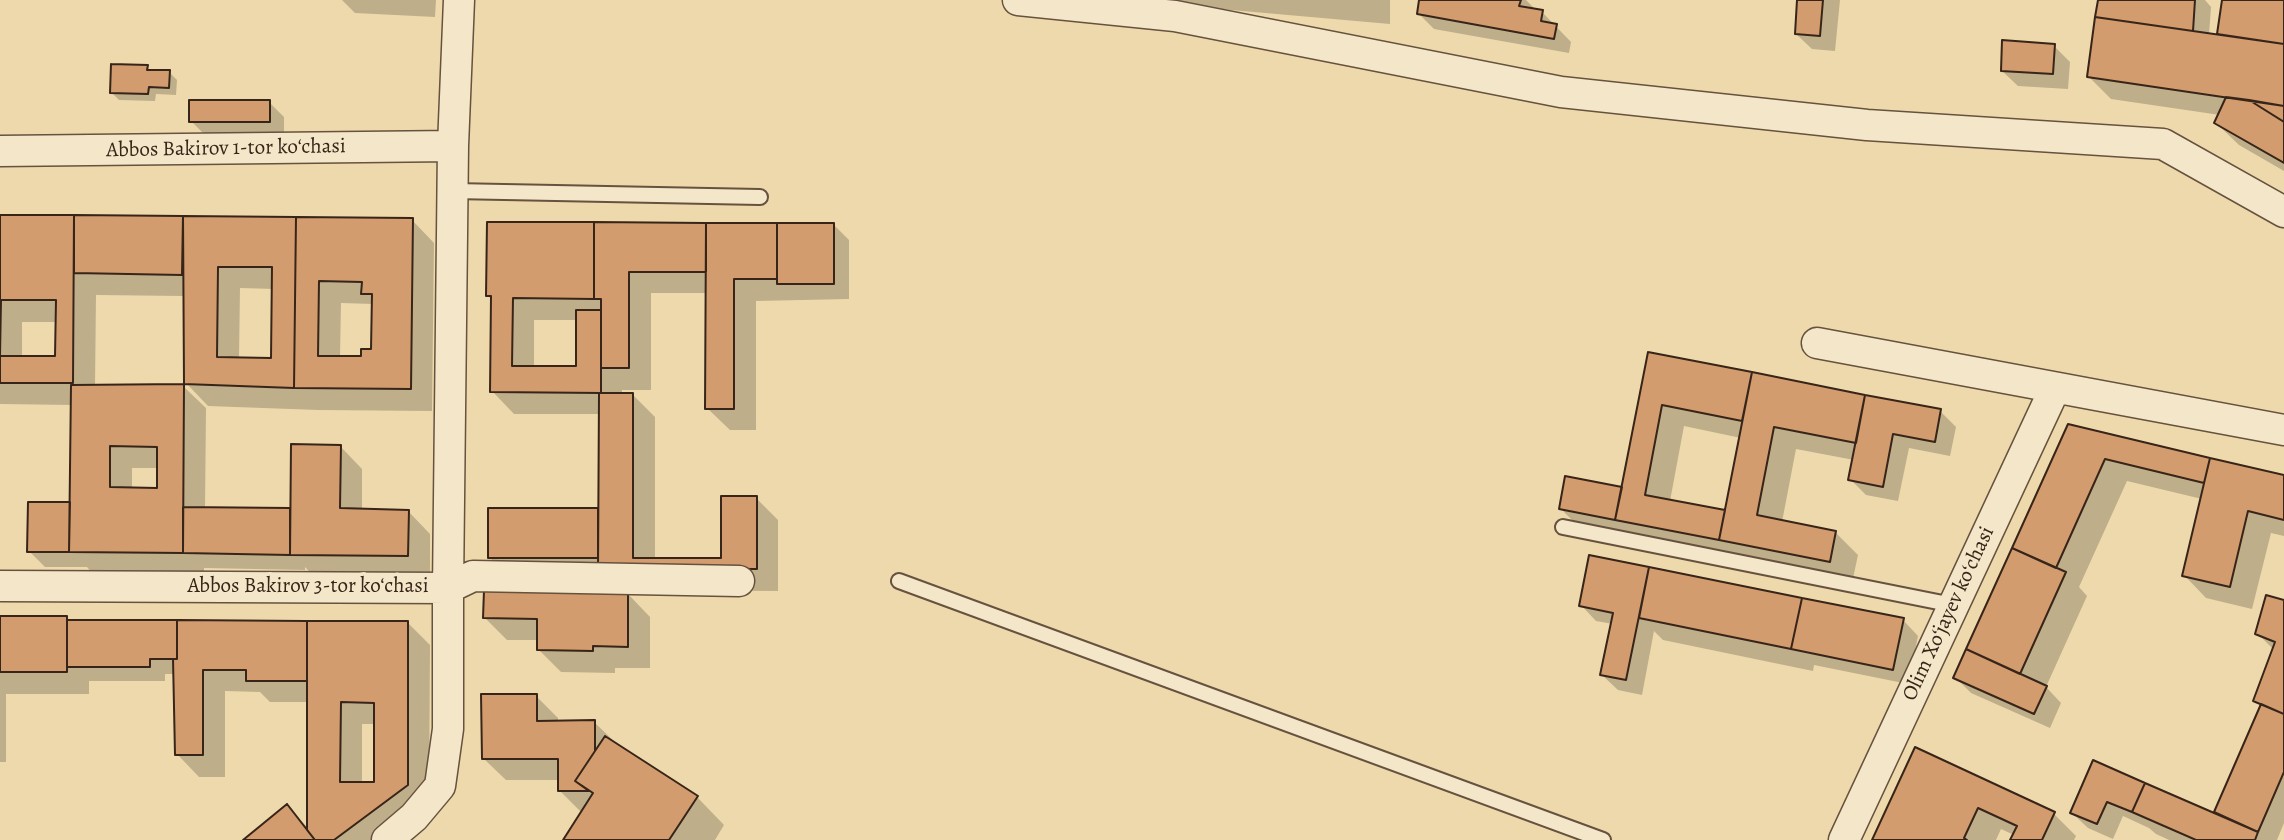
<!DOCTYPE html>
<meta charset="utf-8">
<style>
body{margin:0}
canvas{display:block;background:#eed9ac}
</style>
<canvas width="2284" height="840"></canvas>
<script>
const c = document.querySelector('canvas').getContext('2d');
c.lineJoin = 'round';
function fill(path, color) { c.fillStyle = color; c.fill(path, 'evenodd'); }
const toPath = rows => new Path2D(rows.map(r => 'M' + r).join(''));
function trace(path, color, width, dash) { c.strokeStyle = color; c.lineWidth = width; c.lineCap = dash ? 'butt' : 'round'; c.setLineDash(dash || []); c.stroke(path); }
function write(font, color, halo, rows, align = 'center') {
  c.font = font + ' Alegreya,serif'; c.lineWidth = 7; c.setLineDash([]); c.textBaseline = 'middle'; c.strokeStyle = halo; c.fillStyle = color; for (const [text, x, y, turn = 0] of rows) {
    c.save(); c.translate(x, y); c.rotate((+turn || 0) * Math.PI / 180); c.textAlign = isNaN(turn) ? turn : align; if (halo) c.strokeText(text, 0, 0); c.fillText(text, 0, 0); c.restore();
  }
}
const shadow = toPath([
 [342,0,436,0,435,17,355,13],
 [1049,0,1390,0,1390,24,1197,7],
 [1421,0,1526,0,1537,11,1542,12,1571,42,1569,53,1434,29,1418,13],
 [1799,0,1840,0,1835,51,1812,49,1796,34],
 [2099,0,2205,0,2211,7,2209,35,2222,37,2219,34,2224,0,2284,0,2284,171,2239,145,2216,123,2220,115,2111,99,2088,76],
 [2054,46,2070,62,2068,89,2018,86,2002,71],
 [147,67,151,71,169,72,177,80,176,95,156,94,155,101,119,100,111,92],
 [269,102,284,117,284,137,207,137,191,121],
 [0,216,412,220,434,243,432,411,318,410,208,406,186,383,184,296,96,295,95,387,183,386,206,408,205,509,292,510,340,446,362,469,362,510,408,511,430,534,430,578,314,576,305,567,305,570,204,568,204,575,93,574,87,567,45,567,29,551,71,506,73,405,0,404],
 [240,288,274,289,273,359,239,359],
 [341,303,373,304,373,351,363,357,340,357],
 [22,322,57,322,56,358,22,358],
 [132,468,159,468,158,490,132,489],
 [834,225,849,240,849,299,756,301,756,430,730,430,707,408,708,293,651,293,651,390,622,390,622,394,632,394,655,417,655,560,723,560,756,498,778,520,778,591,622,590,506,573,490,558,598,510,600,513,600,414,514,414,492,391,492,300,488,296],
 [534,320,577,320,577,368,534,368],
 [1649,354,1940,411,1956,427,1950,456,1909,448,1898,501,1866,495,1850,479,1854,460,1796,449,1782,522,1836,533,1858,555,1852,583,1576,524,1560,508,1623,489],
 [1684,426,1741,438,1726,512,1670,501],
 [2069,426,2284,477,2284,536,2271,533,2252,609,2206,598,2184,575,2202,499,2127,481,2079,587,2087,596,2046,687,2061,703,2050,728,1971,693,1955,677],
 [1590,557,1903,620,1918,636,1908,684,1814,665,1813,671,1663,640,1654,631,1642,695,1618,690,1602,675,1613,624,1596,621,1581,605],
 [628,594,650,617,650,668,615,668,615,673,561,672,538,649,539,640,507,640,485,618],
 [2284,602,2284,823,2277,840,2169,840,2156,834,2149,828,2123,816,2113,839,2088,828,2072,813,2094,763,2221,818,2216,812,2262,707,2255,700,2274,650,2257,633],
 [0,618,66,618,70,622,408,623,430,645,429,807,386,840,246,840,287,807,309,829,309,702,270,702,260,692,225,691,225,777,199,777,177,754,175,674,165,674,165,681,89,681,89,694,6,694,6,762,0,762],
 [362,724,376,724,376,784,362,784],
 [536,696,558,718,558,722,594,722,617,744,697,797,724,825,715,840,565,840,582,813,560,791,560,780,506,780,483,758],
 [1916,750,2054,814,2076,836,2074,840,2012,840,2014,835,2001,829,1996,840,1874,840]
]);
const building = toPath([
 [1419,0,1521,0,1519,6,1543,10,1541,21,1557,24,1554,39,1417,14,1419,0],
 [1797,0,1823,0,1820,36,1795,34,1797,0],
 [2098,0,2195,0,2193,31,2095,17,2098,0],
 [2222,0,2284,0,2284,44,2217,34,2222,0],
 [2095,17,2284,44,2284,106,2087,77,2095,17],
 [2002,40,2055,44,2053,74,2001,71,2002,40],
 [111,64,148,65,147,70,170,70,169,88,149,87,148,94,110,93,111,64],
 [2226,97,2249,100,2284,122,2284,163,2214,123,2226,97],
 [189,100,270,100,270,122,189,122,189,100],
 [2249,100,2284,106,2284,122,2249,100],
 [0,215,74,215,73,383,0,383,0,215],
 [1,300,56,300,55,356,0,356,1,300],
 [74,215,183,216,182,275,74,273,74,215],
 [183,216,296,217,294,388,184,384,183,216],
 [218,267,272,267,271,358,217,357,218,267],
 [296,217,413,218,411,389,294,388,296,217],
 [319,281,362,282,361,294,372,294,371,349,361,349,361,356,318,356,319,281],
 [487,222,594,222,594,299,513,298,512,366,576,366,576,310,601,310,601,393,490,392,491,296,486,296,487,222],
 [594,222,706,223,706,272,629,272,629,368,601,368,601,299,594,299,594,222],
 [706,223,777,223,777,279,734,279,734,409,705,409,706,223],
 [777,223,834,223,834,284,777,284,777,223],
 [1648,352,1752,372,1742,421,1662,405,1645,495,1725,510,1719,540,1615,520,1648,352],
 [1752,372,1865,395,1856,443,1774,427,1757,515,1836,531,1830,562,1719,540,1752,372],
 [184,384,183,553,69,552,71,385,184,384],
 [110,446,157,447,157,488,110,487,110,446],
 [599,393,633,393,633,558,721,558,721,496,757,496,757,569,598,568,599,393],
 [1865,395,1941,409,1935,442,1893,434,1883,487,1848,480,1865,395],
 [2068,424,2210,458,2204,483,2105,459,2056,568,2012,548,2068,424],
 [291,444,341,445,340,508,409,510,408,556,290,555,291,444],
 [2210,458,2284,475,2284,520,2248,511,2230,587,2182,576,2210,458],
 [1565,476,1622,487,1615,520,1559,509,1565,476],
 [28,502,70,502,69,552,27,552,28,502],
 [183,507,290,508,290,555,183,553,183,507],
 [488,508,598,508,598,558,488,558,488,508],
 [2012,548,2066,572,2020,674,1966,649,2012,548],
 [1589,555,1649,567,1626,680,1600,675,1613,613,1579,606,1589,555],
 [1649,567,1802,598,1791,649,1639,618,1649,567],
 [484,590,628,592,628,647,593,646,593,651,537,650,537,619,483,618,484,590],
 [2266,595,2284,600,2284,714,2253,701,2275,642,2255,634,2266,595],
 [1802,598,1904,618,1893,670,1791,649,1802,598],
 [0,616,67,616,67,672,0,672,0,616],
 [67,620,177,620,177,659,150,659,150,667,67,667,67,620],
 [177,620,307,621,307,681,246,681,246,670,203,670,203,755,175,755,173,659,177,659,177,620],
 [307,621,408,621,408,785,334,840,315,840,307,830,307,621],
 [341,702,374,703,374,782,340,782,341,702],
 [1966,649,2047,686,2034,714,1953,678,1966,649],
 [481,694,537,694,537,721,595,720,595,751,575,781,589,791,558,791,558,759,482,759,481,694],
 [2261,704,2284,714,2284,772,2258,832,2214,812,2261,704],
 [605,736,698,796,669,840,563,840,593,793,575,781,605,736],
 [1915,747,2055,812,2042,840,2010,840,2017,826,1978,808,1964,838,1967,840,1872,840,1915,747],
 [2093,760,2145,783,2132,812,2107,802,2097,824,2070,813,2093,760],
 [2145,783,2258,832,2255,840,2196,840,2132,812,2145,783],
 [287,804,315,840,243,840,287,804]
]);
const lane = toPath([
 [453,191,760,197],
 [1563,527,1953,605],
 [899,581,1603,840]
]);
const street = toPath([
 [1018,0,1175,16,1561,92,1867,125,2163,144,2284,212],
 [0,151,453,146],
 [1817,343,2284,430],
 [0,586,448,588,473,576,739,581],
 [387,840,414,817,440,786,448,729,448,588,453,146,459,0],
 [1844,840,2055,388]
]);
const streetNames = [
 ["Abbos Bakirov 1-tor koʻchasi",226,149,-1],
 ["Abbos Bakirov 3-tor koʻchasi",308,587],
 ["Olim Xoʻjayev koʻchasi",1949,614,-65]
];
fill(shadow, '#0003');
fill(building, '#d29c6e');
trace(building, '#382519', 2);
trace(lane, '#66523e', 18);
trace(street, '#66523e', 33);
trace(lane, '#f4e6c9', 14);
trace(street, '#f4e6c9', 30);
write('21px', '#382519', '#f4e6c9', streetNames);
</script>
